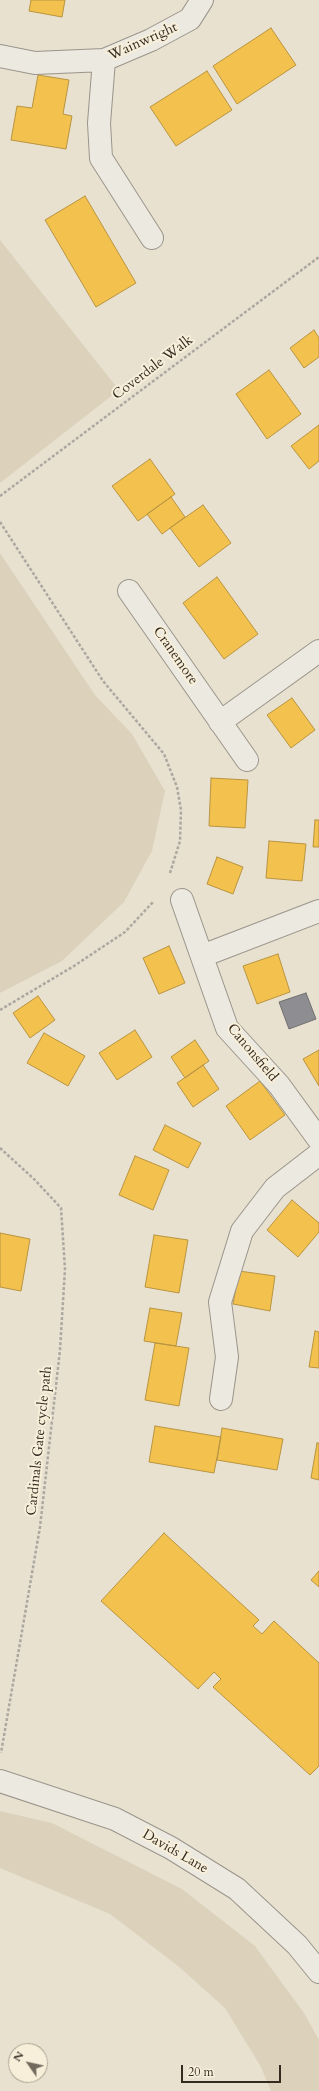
<!DOCTYPE html>
<style>
body{margin:0}
#map{position:relative;width:319px;height:2091px;overflow:hidden;background:#e8e1d0;font-family:Cardo,serif}
canvas{display:block}
.north{position:absolute;left:8px;top:2043px;width:40px;height:40px;box-sizing:border-box;background:#f7efd9;border:1px solid #a9a08f;border-radius:50%;rotate:304deg;font-size:11px;font-weight:700;line-height:16px;text-align:center;color:#342a20}
.north::after{content:'';display:block;margin:auto;width:14px;height:18px;background:#736a5e;clip-path:polygon(50% 0,100% 100%,50% 72%,0 100%)}
.scale{position:absolute;left:181px;top:2065px;width:100px;height:18px;box-sizing:border-box;border:2px solid #342a20;border-top:0;padding-left:5px;font-size:12px;line-height:14px;white-space:nowrap;color:#342a20;-webkit-text-stroke:3px #f7efd9;paint-order:stroke}
</style>
<div id="map">
<canvas width="319" height="2091"></canvas>
<div class="north">N</div>
<div class="scale">20 m</div>
</div>
<script>
const c = document.querySelector('canvas').getContext('2d');
c.lineJoin = 'round';
function fill(path, color) { c.fillStyle = color; c.fill(path, 'evenodd'); }
const toPath = rows => new Path2D(rows.map(r => 'M' + r).join(''));
function trace(path, color, width, dash) { c.strokeStyle = color; c.lineWidth = width; c.lineCap = dash ? 'butt' : 'round'; c.setLineDash(dash || []); c.stroke(path); }
function write(font, color, halo, rows, align = 'center') {
  c.font = font + ' Cardo,serif'; c.lineWidth = 4; c.setLineDash([]); c.textBaseline = 'middle'; c.strokeStyle = halo; c.fillStyle = color; for (const [text, x, y, turn = 0] of rows) {
    c.save(); c.translate(x, y); c.rotate((+turn || 0) * Math.PI / 180); c.textAlign = isNaN(turn) ? turn : align; if (halo) c.strokeText(text, 0, 0); c.fillText(text, 0, 0); c.restore();
  }
}
const green = toPath([
 [0,240,119,390,0,483],
 [0,553,95,695,132,734,165,791,152,851,124,902,62,961,0,993],
 [0,1811,52,1823,182,1889,255,1946,304,2013,319,2040,319,2091,271,2091,261,2067,225,2008,178,1966,110,1914,0,1868]
]);
const homes = toPath([
 [31,0,65,0,62,17,29,11,31,0],
 [271,28,296,65,237,104,213,66,271,28],
 [207,71,232,110,176,146,150,107,207,71],
 [38,75,69,80,63,114,72,116,66,149,11,140,17,106,32,108,38,75],
 [85,196,136,283,96,307,45,220,85,196],
 [314,330,319,338,319,357,304,368,290,348,314,330],
 [269,370,301,414,267,439,236,394,269,370],
 [319,425,319,461,309,469,291,446,319,425],
 [150,459,175,494,138,521,112,486,150,459],
 [171,497,185,517,162,534,147,514,171,497],
 [203,505,231,543,199,567,170,528,203,505],
 [217,577,258,634,224,659,183,603,217,577],
 [292,698,315,730,291,748,267,715,292,698],
 [211,778,248,780,245,828,209,826,211,778],
 [315,820,319,820,319,847,313,847,315,820],
 [269,841,306,844,302,881,266,878,269,841],
 [217,857,243,867,233,894,207,884,217,857],
 [169,946,185,983,159,994,143,958,169,946],
 [278,954,290,992,257,1004,243,966,278,954],
 [38,996,55,1020,30,1038,13,1013,38,996],
 [135,1030,152,1057,117,1080,99,1053,135,1030],
 [44,1033,85,1056,68,1086,27,1063,44,1033],
 [195,1040,209,1061,185,1078,171,1057,195,1040],
 [319,1050,319,1086,303,1059,319,1050],
 [203,1065,219,1089,193,1107,177,1083,203,1065],
 [260,1081,285,1115,250,1140,226,1106,260,1081],
 [165,1125,201,1143,188,1168,153,1150,165,1125],
 [135,1156,169,1170,153,1210,119,1195,135,1156],
 [292,1200,319,1223,319,1232,298,1257,267,1230,292,1200],
 [0,1233,30,1239,21,1291,0,1287,0,1233],
 [154,1235,188,1240,179,1293,145,1287,154,1235],
 [239,1271,275,1276,270,1311,233,1304,239,1271],
 [150,1308,182,1313,176,1346,144,1341,150,1308],
 [315,1331,319,1332,319,1368,309,1367,315,1331],
 [155,1343,189,1348,179,1406,145,1400,155,1343],
 [155,1426,221,1437,214,1473,149,1462,155,1426],
 [222,1428,283,1439,277,1470,217,1460,222,1428],
 [317,1443,319,1443,319,1480,311,1478,317,1443],
 [164,1533,259,1620,253,1626,262,1634,274,1621,319,1663,319,1766,310,1775,213,1687,221,1679,214,1672,198,1689,101,1601,164,1533],
 [319,1571,319,1587,311,1580,319,1571]
]);
const industry = toPath([
 [306,993,316,1019,289,1029,279,1002,306,993]
]);
const path = toPath([
 [0,496,319,257],
 [0,522,103,681,164,754,177,787,181,810,180,841,170,873],
 [0,1010,74,966,125,932,154,901],
 [0,1148,34,1179,61,1208,65,1269,60,1350,40,1527,1,1753]
]);
const minor = toPath([
 [0,56,35,63,104,60,151,40,190,19,202,0],
 [104,60,99,123,101,158,152,238],
 [129,591,247,760],
 [220,722,319,651],
 [182,900,227,1028,279,1085,319,1140],
 [202,956,319,911],
 [221,1399,227,1357,220,1302,242,1231,275,1188,319,1154],
 [0,1781,115,1819,171,1848,237,1889,297,1945,319,1972]
]);
const streetNames = [
 ["Wainwright",143,42,-24],
 ["Coverdale Walk",153,368,-37],
 ["Cranemore",175,656,55],
 ["Canonsfield",252,1053,50],
 ["Cardinals Gate cycle path",40,1441,-84],
 ["Davids Lane",175,1852,30]
];
fill(green, '#dcd2bb');
fill(homes, '#f2c14e');
trace(homes, '#b99440', 1);
fill(industry, '#8d8d92');
trace(industry, '#726f70', 1);
trace(minor, '#9a958b', 24);
trace(path, '#aca7a0', 2.5, [3, 2]);
trace(minor, '#ece9e0', 22);
write('14px', '#342a20', '#f7efd9', streetNames);
</script>
